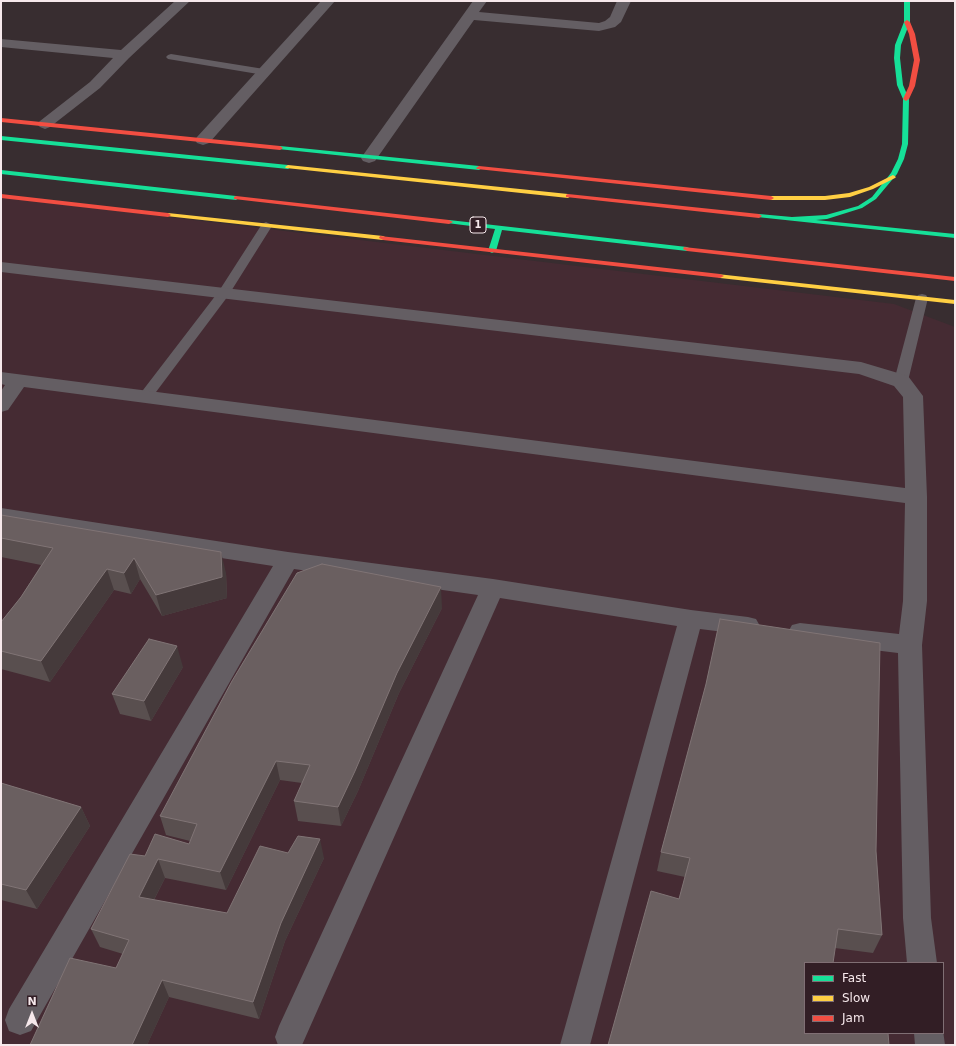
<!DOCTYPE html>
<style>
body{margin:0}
#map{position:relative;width:956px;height:1046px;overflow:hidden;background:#382d30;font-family:"DejaVu Sans",sans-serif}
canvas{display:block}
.frame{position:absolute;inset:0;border:2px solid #f6e8eb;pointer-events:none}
.legend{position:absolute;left:804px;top:962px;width:140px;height:72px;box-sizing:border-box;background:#321e25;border:1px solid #806f74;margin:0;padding:5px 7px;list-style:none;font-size:12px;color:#f6e8eb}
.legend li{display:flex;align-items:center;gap:8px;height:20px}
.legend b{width:20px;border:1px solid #806f74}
.north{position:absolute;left:12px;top:994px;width:40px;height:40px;-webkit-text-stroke:3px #321e25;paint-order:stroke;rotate:0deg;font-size:11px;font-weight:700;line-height:16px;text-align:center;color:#f6e8eb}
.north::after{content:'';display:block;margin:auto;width:14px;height:18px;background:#f6e8eb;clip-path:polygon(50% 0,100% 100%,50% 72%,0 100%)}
</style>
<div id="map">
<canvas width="956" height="1046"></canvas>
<div class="frame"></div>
<ul class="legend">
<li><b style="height:5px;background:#16e098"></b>Fast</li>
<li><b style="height:5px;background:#ffcf43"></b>Slow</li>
<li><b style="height:5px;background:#f24e42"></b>Jam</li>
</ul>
<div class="north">N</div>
</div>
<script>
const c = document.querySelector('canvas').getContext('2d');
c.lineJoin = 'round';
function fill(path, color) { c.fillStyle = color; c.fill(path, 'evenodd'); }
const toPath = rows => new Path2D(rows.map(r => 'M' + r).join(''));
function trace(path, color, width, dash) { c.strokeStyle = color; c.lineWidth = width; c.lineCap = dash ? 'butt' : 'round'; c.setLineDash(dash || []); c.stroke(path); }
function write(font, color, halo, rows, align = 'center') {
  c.font = font + ' "DejaVu Sans",sans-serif'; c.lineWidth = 3; c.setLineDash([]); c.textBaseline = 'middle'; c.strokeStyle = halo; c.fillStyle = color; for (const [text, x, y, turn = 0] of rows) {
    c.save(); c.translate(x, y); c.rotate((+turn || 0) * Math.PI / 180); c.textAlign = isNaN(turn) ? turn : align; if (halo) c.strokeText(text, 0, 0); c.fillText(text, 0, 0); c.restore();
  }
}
const built = toPath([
 [1,197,894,304,955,327,955,1045,1,1045],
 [805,963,943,963,943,1033,805,1033]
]);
const lane = toPath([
 [171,54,264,69,269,72,264,75,168,59,166,57,168,55,171,54],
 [266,222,270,224,272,226,228,296,150,400,145,402,140,400,138,397,140,394,219,291,262,224,266,222],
 [922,294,926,295,928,298,908,381,906,384,901,385,896,384,894,381,916,298,918,295,922,294]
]);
const street = toPath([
 [175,1,190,1,129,58,100,88,50,127,45,129,40,127,37,124,40,121,90,82,113,58,1,47,1,39,121,50,175,1],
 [321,1,335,1,209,143,203,145,197,143,195,140,197,137,321,1],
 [473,1,487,1,479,12,599,23,605,21,610,17,617,1,631,1,621,22,615,27,599,31,474,20,375,161,369,163,363,161,361,158,473,1],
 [1,262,861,362,908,376,923,396,927,497,927,601,922,645,931,918,937,963,907,963,903,918,898,653,800,641,792,639,788,632,792,625,800,623,899,634,903,601,905,503,24,387,8,410,1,412,1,391,5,385,1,384,1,372,905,488,903,397,894,386,859,374,1,272,1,262],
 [1,508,288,552,493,579,691,610,748,617,756,619,760,626,756,633,748,635,700,629,590,1045,560,1045,677,626,500,598,302,1045,278,1045,275,1037,279,1026,478,595,294,569,31,1031,20,1035,9,1031,5,1020,9,1009,273,566,1,524,1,508],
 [943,1030,945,1045,915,1045,914,1033,943,1033,943,1030]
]);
const fast = toPath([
 [904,1,910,1,910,22,901,45,900,58,903,85,909,99,908,144,904,159,897,174,876,199,862,208,827,219,816,220,955,234,955,238,757,217,757,215,759,214,792,217,826,215,858,206,872,197,891,173,898,159,902,144,903,99,897,85,894,58,895,45,904,22,904,1],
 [1,136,288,165,291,167,288,169,1,140,1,136],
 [280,146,479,166,482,168,479,170,278,149,277,148,280,146],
 [1,170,236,196,239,198,236,200,1,174,1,170],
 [449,220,687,247,691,249,687,251,502,230,496,251,492,253,488,251,495,229,447,223,447,221,449,220]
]);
const slow = toPath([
 [288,165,568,194,571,196,568,198,286,168,285,167,288,165],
 [893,175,896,177,895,178,873,189,850,197,825,200,771,200,768,198,771,196,825,196,849,193,869,187,893,175],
 [168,213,383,236,387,238,383,240,166,216,166,214,168,213],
 [717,274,955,300,955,304,720,278,716,276,717,274]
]);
const jam = toPath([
 [907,20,910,22,915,34,920,60,915,86,909,99,906,101,903,99,909,86,914,60,909,34,904,22,907,20],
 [1,118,280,146,283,148,280,150,1,122,1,118],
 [479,166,771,196,774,198,771,200,477,169,476,168,479,166],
 [1,194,168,213,171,215,168,217,1,198,1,194],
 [568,194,759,214,762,216,759,218,566,197,566,195,568,194],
 [236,196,449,220,453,222,449,224,234,199,234,197,236,196],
 [380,236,720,274,724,276,720,278,383,240,379,238,380,236],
 [684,247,955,277,955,281,687,251,683,249,684,247]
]);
const wall = toPath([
 [1,515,226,573,227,598,162,616,140,579,131,594,114,590,50,682,1,669,1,622,21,597,41,565,1,557],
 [442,608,399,693,358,791,341,826,298,821,294,801,302,783,280,780,226,890,165,878,154,900,227,913,288,853,324,858,285,941,259,1019,169,997,147,1045,30,1045,116,968,123,954,100,947,91,929,145,856,189,844,190,841,166,835,160,816],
 [720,619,876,851,882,935,873,953,835,948,679,899,685,877,657,871,661,852,705,690],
 [183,667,151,721,120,714,112,694],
 [1,783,81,807,90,826,37,909,1,900]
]);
const shadedWall = toPath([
 [221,552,226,573,227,598,162,616,156,595],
 [134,558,140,579,131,594,124,573],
 [107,569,114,590,50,682,41,661],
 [441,587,442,608,399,693,358,791,341,826,338,807,397,673],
 [177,646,183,667,151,721,144,701],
 [276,761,280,780,226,890,220,872],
 [81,807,90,826,37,909,26,890],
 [320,839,324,858,285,941,259,1019,253,1002,281,923],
 [158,859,165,878,146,915,139,897],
 [162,980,169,997,147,1045,132,1045]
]);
const building = toPath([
 [1,515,221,552,222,577,156,595,134,558,124,573,107,569,41,661,1,651,1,622,21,597,53,548,1,538,1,515],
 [322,564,441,587,397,673,355,771,338,807,294,801,310,765,276,761,220,872,158,859,139,897,227,913,260,846,288,853,298,836,320,839,281,923,253,1002,162,980,132,1045,30,1045,70,958,116,968,129,940,91,929,130,854,145,856,155,834,189,844,197,824,160,816,232,681,297,573,322,564],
 [720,619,880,643,876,851,882,935,838,929,833,963,805,963,805,1033,888,1033,889,1045,608,1045,651,891,679,899,690,858,661,852,706,684,720,619],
 [149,639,177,646,144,701,112,694,149,639],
 [1,783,81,807,26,890,1,884,1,783]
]);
const shields = [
 [478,225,16]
];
const shieldNames = [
 ["1",478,225]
];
fill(built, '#452b33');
fill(lane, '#645e63');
fill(street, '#645e63');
fill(fast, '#16e098');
fill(slow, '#ffcf43');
fill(jam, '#f24e42');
fill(wall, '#594f4f');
fill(shadedWall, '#453a3b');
fill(building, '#6a5f60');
trace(building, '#807475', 1);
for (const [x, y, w] of shields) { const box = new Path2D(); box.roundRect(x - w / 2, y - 8, w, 16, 3); c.fillStyle = '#321e25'; c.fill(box); trace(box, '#f6e8eb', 1); }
write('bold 10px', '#f6e8eb', null, shieldNames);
</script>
